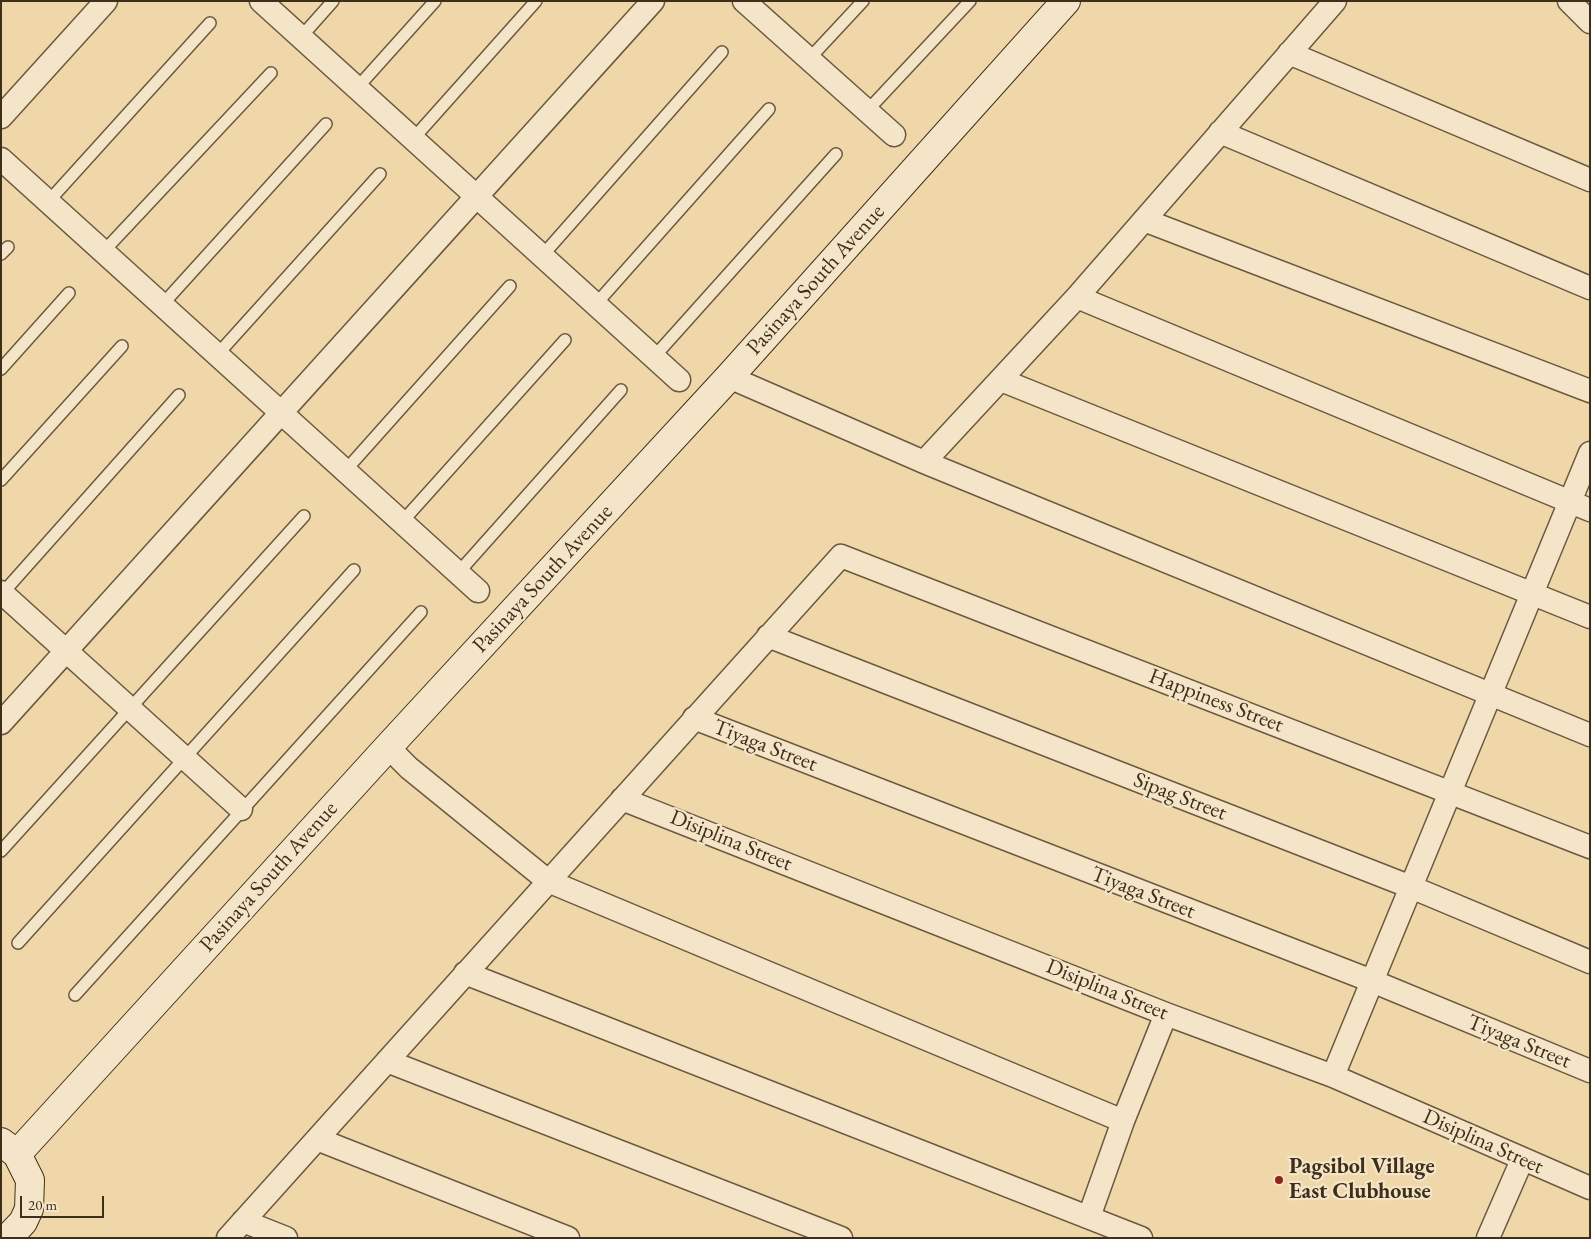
<!DOCTYPE html>
<style>
body{margin:0}
#map{position:relative;width:1591px;height:1239px;overflow:hidden;background:#efd7aa;font-family:"EB Garamond",serif}
canvas{display:block}
.frame{position:absolute;inset:0;border:2px solid #3e2f1b;pointer-events:none}
.scale{position:absolute;left:20px;top:1196px;width:84px;height:22px;box-sizing:border-box;border:2px solid #3e2f1b;border-top:0;padding-left:6px;font-size:15px;line-height:18px;white-space:nowrap;color:#3e2f1b;-webkit-text-stroke:4px #f5e5c8;paint-order:stroke}
</style>
<div id="map">
<canvas width="1591" height="1239"></canvas>
<div class="frame"></div>
<div class="scale">20 m</div>
</div>
<script>
const c = document.querySelector('canvas').getContext('2d');
c.lineJoin = 'round';
const toPath = rows => new Path2D(rows.map(r => 'M' + r).join(''));
function trace(path, color, width, dash) { c.strokeStyle = color; c.lineWidth = width; c.lineCap = dash ? 'butt' : 'round'; c.setLineDash(dash || []); c.stroke(path); }
function write(font, color, halo, rows, align = 'center') {
  c.font = font + ' "EB Garamond",serif'; c.lineWidth = 4.5; c.setLineDash([]); c.textBaseline = 'middle'; c.strokeStyle = halo; c.fillStyle = color; for (const [text, x, y, turn = 0] of rows) {
    c.save(); c.translate(x, y); c.rotate((+turn || 0) * Math.PI / 180); c.textAlign = isNaN(turn) ? turn : align; if (halo) c.strokeText(text, 0, 0); c.fillText(text, 0, 0); c.restore();
  }
}
const lane = toPath([
 [301,37,333,1],
 [809,59,863,1],
 [357,88,435,1],
 [867,111,970,1],
 [413,139,536,1],
 [48,202,210,23],
 [103,252,271,73],
 [1,254,8,247],
 [542,256,722,52],
 [596,304,769,109],
 [162,305,326,124],
 [217,355,380,174],
 [654,357,836,154],
 [1,369,69,293],
 [345,471,510,286],
 [1,480,122,346],
 [402,522,565,340],
 [458,573,621,390],
 [1,595,179,395],
 [1,851,304,516],
 [18,943,354,570],
 [75,995,421,612]
]);
const street = toPath([
 [261,1,679,380],
 [744,1,894,135],
 [1569,1,1590,22],
 [1289,53,1590,180],
 [1,117,106,1],
 [1220,132,1590,288],
 [1,159,478,591],
 [1144,220,1590,391],
 [1077,297,1590,510],
 [729,377,924,462,1590,735],
 [1001,380,1590,617],
 [924,462,1077,297,1335,1],
 [1,592,241,809],
 [768,636,1411,887,1590,962],
 [694,718,1372,981,1590,1071],
 [1,723,653,1],
 [388,747,409,768,548,881,1123,1121],
 [622,799,1166,1014,1333,1076,1590,1188],
 [465,973,1141,1238],
 [387,1061,841,1238],
 [1333,1076,1590,453],
 [317,1139,568,1238],
 [1089,1217,1123,1121,1166,1014],
 [243,1221,286,1238],
 [228,1238,841,556,1590,847],
 [1488,1238,1522,1160]
]);
const secondary = toPath([
 [1,1142,17,1154,30,1180,29,1209,23,1222,8,1238],
 [17,1154,388,747,729,377,1066,1]
]);
const markers = [
 [1279,1180,5,"#8f2418"]
];
const streetNames = [
 ["Pasinaya South Avenue",816,280,-48],
 ["Pasinaya South Avenue",543,579,-47],
 ["Happiness Street",1216,701,21],
 ["Tiyaga Street",765,746,21],
 ["Sipag Street",1180,797,21],
 ["Disiplina Street",731,841,22],
 ["Pasinaya South Avenue",269,877,-48],
 ["Tiyaga Street",1143,893,21],
 ["Disiplina Street",1107,990,22],
 ["Tiyaga Street",1519,1042,22],
 ["Disiplina Street",1483,1142,24]
];
const poiNames = [
 ["Pagsibol Village",1289,1167],
 ["East Clubhouse",1289,1192]
];
trace(lane, '#6a593f', 14);
trace(street, '#6a593f', 25);
trace(secondary, '#3e2f1b', 30);
trace(lane, '#f5e5c8', 11);
trace(street, '#f5e5c8', 22);
trace(secondary, '#f5e5c8', 28);
for (const [x, y, r, color] of markers) { const dot = new Path2D(); dot.arc(x, y, r, 0, 2 * Math.PI); c.fillStyle = color; c.fill(dot); trace(dot, '#f5e5c8', 2); }
write('22px', '#3e2f1b', '#f5e5c8', streetNames);
write('bold 22px', '#3e2f1b', '#f5e5c8', poiNames, 'left');
</script>
